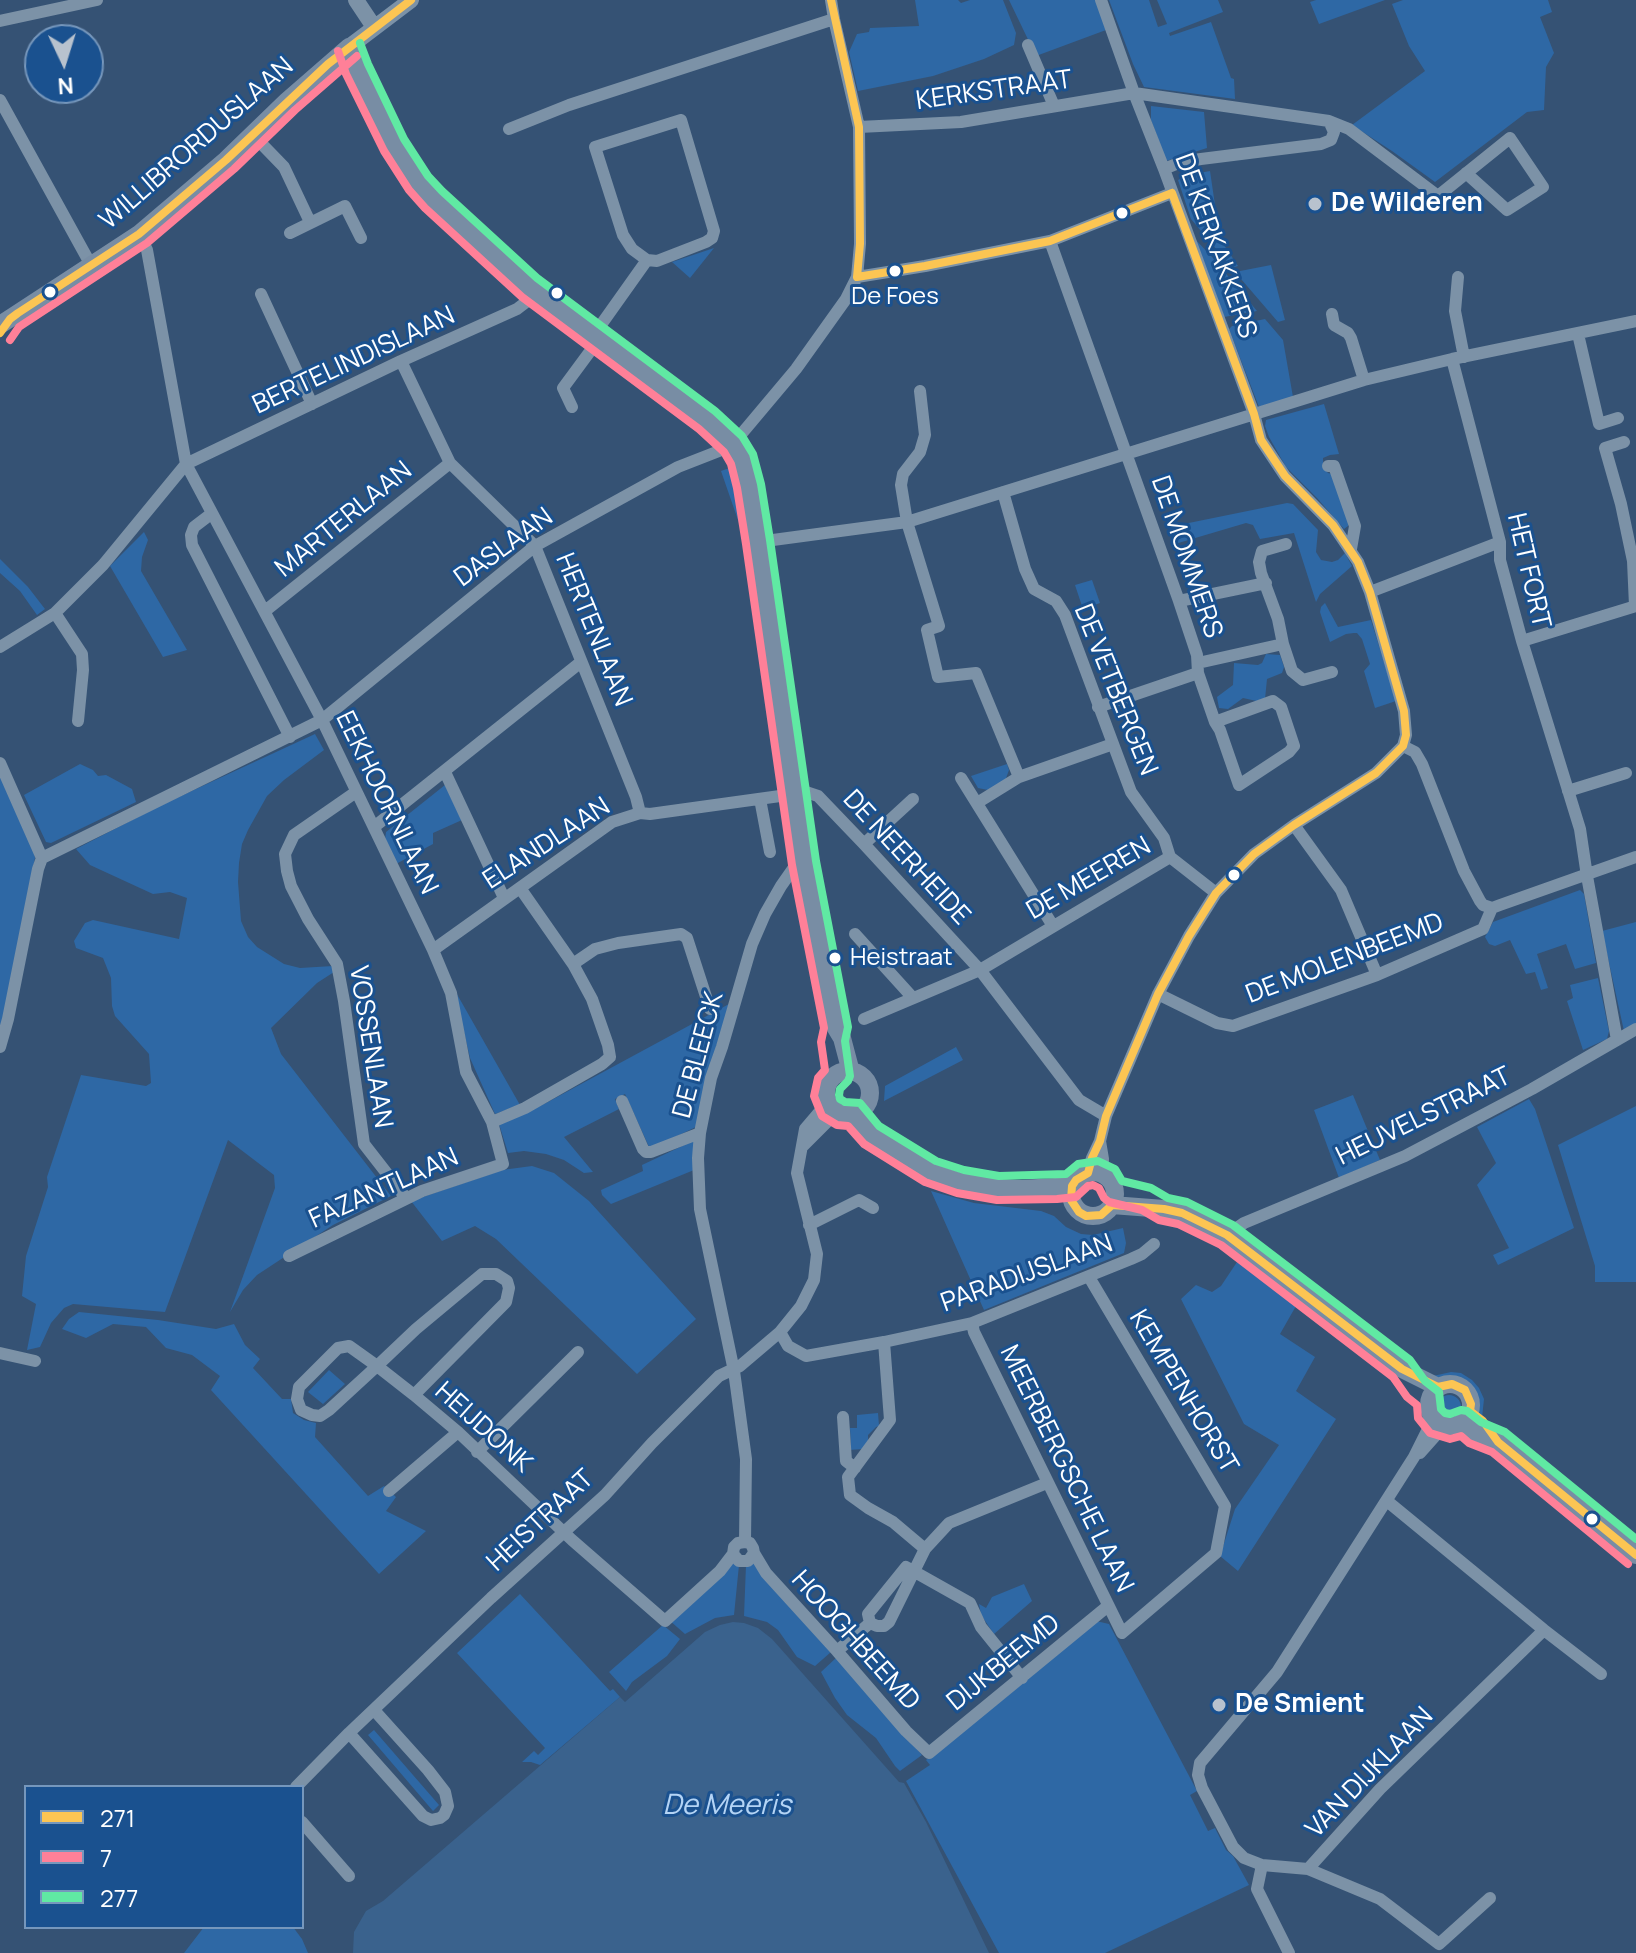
<!DOCTYPE html>
<style>
body{margin:0}
#map{position:relative;width:1636px;height:1953px;overflow:hidden;background:#355274;font-family:Manrope,sans-serif}
canvas{display:block}
.legend{position:absolute;left:24px;top:1785px;width:280px;height:144px;box-sizing:border-box;background:#1a518f;border:2px solid #7697bc;margin:0;padding:10px 14px;list-style:none;font-size:24px;color:#fff}
.legend li{display:flex;align-items:center;gap:16px;height:40px}
.legend b{width:40px;border:2px solid #7697bc}
.north{position:absolute;left:24px;top:24px;width:80px;height:80px;box-sizing:border-box;background:#1a518f;border:2px solid #7697bc;border-radius:50%;rotate:176deg;font-size:22px;font-weight:700;line-height:32px;text-align:center;color:#fff}
.north::after{content:'';display:block;margin:auto;width:28px;height:36px;background:#b8c2ce;clip-path:polygon(50% 0,100% 100%,50% 72%,0 100%)}
</style>
<div id="map">
<canvas width="1636" height="1953"></canvas>
<ul class="legend">
<li><b style="height:10px;background:#fcc553"></b>271</li>
<li><b style="height:10px;background:#ff8098"></b>7</li>
<li><b style="height:10px;background:#60e9a3"></b>277</li>
</ul>
<div class="north">N</div>
</div>
<script>
const c = document.querySelector('canvas').getContext('2d');
c.lineJoin = 'round';
function fill(path, color) { c.fillStyle = color; c.fill(path, 'evenodd'); }
const toPath = rows => new Path2D(rows.map(r => 'M' + r).join(''));
function trace(path, color, width, dash) { c.strokeStyle = color; c.lineWidth = width; c.lineCap = dash ? 'butt' : 'round'; c.setLineDash(dash || []); c.stroke(path); }
function write(font, color, halo, rows, align = 'center') {
  c.font = font + ' Manrope,sans-serif'; c.lineWidth = 6; c.setLineDash([]); c.textBaseline = 'middle'; c.strokeStyle = halo; c.fillStyle = color; for (const [text, x, y, turn = 0] of rows) {
    c.save(); c.translate(x, y); c.rotate((+turn || 0) * Math.PI / 180); c.textAlign = isNaN(turn) ? turn : align; if (halo) c.strokeText(text, 0, 0); c.fillText(text, 0, 0); c.restore();
  }
}
const green = toPath([
 [915,0,958,0,961,3,970,0,1003,0,1016,33,1014,45,984,59,933,76,858,91,849,52,857,34,869,32,870,28,919,26],
 [1009,0,1097,0,1106,30,1036,56],
 [1109,0,1149,0,1158,27,1167,24,1157,0,1218,0,1223,12,1169,33,1170,36,1211,22,1231,78,1234,79,1235,99,1144,87,1133,64],
 [1316,0,1385,0,1319,24,1310,2],
 [1403,0,1548,0,1552,12,1540,17,1554,53,1546,67,1544,110,1527,112,1435,182,1392,151,1352,125,1425,71,1409,46,1392,4],
 [1151,106,1204,112,1207,148,1166,161,1151,120],
 [1210,171,1220,239,1238,266,1232,268,1191,219,1178,180,1188,175],
 [1194,238,1213,258,1257,311,1224,317],
 [714,248,690,278,672,262],
 [1271,265,1285,320,1278,322,1235,272],
 [1265,319,1283,340,1293,397,1259,407,1229,329,1232,326],
 [1324,404,1339,454,1330,455,1323,458,1323,467,1328,473,1332,474,1348,520,1348,526,1344,529,1317,498,1286,467,1269,437,1265,426,1266,420],
 [732,467,747,521,739,523,721,471],
 [1287,503,1293,504,1318,530,1316,552,1321,560,1332,562,1338,560,1345,553,1352,566,1320,594,1316,602,1294,533,1260,539,1253,525,1246,523,1175,544,1169,527],
 [144,532,148,540,142,557,141,571,187,650,163,657,110,566],
 [0,559,28,587,45,609,37,615,20,591,0,573],
 [1092,580,1100,603,1083,609,1075,585],
 [1325,603,1338,627,1371,620,1396,701,1375,708,1364,671,1370,664,1362,639,1357,633,1354,633,1346,634,1330,642,1320,612,1321,607],
 [1266,654,1280,655,1284,667,1282,673,1267,679,1265,699,1261,702,1243,698,1228,709,1219,708,1217,697,1233,685,1234,663,1258,665,1262,663],
 [315,734,324,750,284,780,267,796,248,830,242,844,239,863,238,882,241,921,248,937,257,947,284,964,300,968,333,966,334,972,317,983,271,1028,281,1054,391,1196,333,1225,257,1275,243,1290,230,1312,275,1188,274,1175,228,1140,165,1312,73,1304,64,1308,51,1323,40,1347,27,1350,36,1304,22,1296,26,1256,48,1187,47,1177,81,1075,146,1086,151,1083,149,1054,115,1016,112,1006,111,978,103,958,76,948,74,941,85,923,93,920,179,939,187,898,170,892,153,894,90,865,76,849,157,807],
 [80,764,93,770,98,776,106,775,132,789,136,802,51,843,46,842,24,795],
 [1007,764,1009,770,1005,781,988,790,978,788,971,776],
 [0,771,34,850,35,858,0,1035],
 [445,785,462,820,433,833,433,844,396,864,385,840,386,832],
 [1580,890,1584,894,1596,963,1575,969,1566,944,1537,954,1548,988,1541,990,1535,972,1526,974,1510,940,1495,946,1489,944,1485,937,1493,922],
 [1636,922,1636,1024,1624,1031,1602,931],
 [1598,978,1609,1031,1607,1039,1583,1050,1567,1001,1573,998,1570,985],
 [454,989,520,1105,495,1114,470,1058],
 [729,1004,698,1126,650,1149,625,1094,615,1099,619,1109,564,1137,593,1172,584,1173,564,1160,546,1154,524,1151,508,1153,499,1124,546,1103],
 [956,1047,963,1060,884,1101,885,1086],
 [1353,1095,1380,1160,1339,1178,1314,1110],
 [1529,1099,1535,1109,1574,1228,1498,1265,1493,1255,1509,1248,1477,1185,1496,1163,1477,1127],
 [1636,1106,1636,1282,1595,1282,1595,1266,1558,1145],
 [695,1140,694,1170,611,1204,602,1195,601,1190,643,1171,642,1165],
 [532,1166,554,1173,589,1201,696,1319,637,1374,496,1239,475,1226,442,1241,411,1201,502,1170],
 [931,1191,974,1203,1041,1211,1054,1216,1066,1227,1081,1234,1093,1235,1123,1228,1126,1243,1124,1253,984,1310],
 [1237,1262,1296,1306,1280,1334,1315,1357,1296,1391,1336,1419,1238,1571,1220,1556,1235,1509,1279,1445,1244,1424,1181,1299,1196,1285,1212,1292,1221,1286],
 [79,1312,158,1320,216,1329,234,1324,245,1345,260,1359,253,1368,282,1399,291,1399,293,1413,304,1420,316,1423,315,1437,368,1496,384,1486,396,1497,386,1511,426,1531,379,1574,211,1390,220,1376,192,1355,166,1348,146,1327,113,1324,86,1338,62,1329,69,1319],
 [329,1370,345,1384,323,1404,308,1392],
 [1451,1372,1461,1373,1472,1380,1479,1388,1484,1399,1482,1418,1478,1414,1472,1390,1466,1385,1445,1380,1438,1381,1433,1376],
 '1437 1407a12 12 0 1 1 24 0a12 12 0 1 1-24 0Z',
 [878,1413,879,1426,876,1427,868,1435,868,1444,864,1449,848,1450,851,1446,850,1428,857,1428,857,1415],
 [732,1560,739,1565,734,1615,715,1618,685,1634,669,1620],
 [755,1560,831,1652,815,1666,797,1657,778,1630,767,1622,744,1616,746,1565],
 [1024,1584,1032,1601,994,1634,981,1615,979,1604,986,1608,992,1597],
 [520,1594,610,1691,613,1689,620,1697,540,1765,531,1762,522,1762,534,1751,538,1755,545,1748,457,1653],
 [1096,1621,1109,1624,1197,1791,1190,1795,1208,1831,1215,1828,1226,1850,1233,1856,1249,1885,1105,1953,999,1953,906,1781,930,1765,926,1760,1012,1692],
 [663,1625,680,1639,667,1656,632,1682,626,1691,609,1672],
 [837,1657,922,1755,900,1771,895,1766,876,1738,847,1715,835,1698,821,1672],
 [374,1730,439,1805,433,1811,368,1735],
 [204,1927,293,1927,302,1939,308,1953,184,1953]
]);
const water = toPath([
 [733,1622,744,1623,758,1628,772,1639,899,1782,904,1783,926,1822,989,1953,353,1953,354,1932,366,1911,383,1901,620,1697,625,1702,705,1632,720,1625]
]);
const minor = toPath([
 [0,21,97,0],
 [1028,45,1054,106],
 [0,100,91,265],
 [681,120,714,231,712,238,706,242,657,261,647,260,632,249,623,235,595,147,681,120],
 [859,127,961,122,1134,93,1329,121,1349,129,1438,196,1510,138,1543,187,1507,210,1466,173],
 [509,129,569,105,834,19],
 [253,135,284,167,310,222],
 [1164,169,1181,162,1201,159,1321,144,1331,140,1334,132,1329,121],
 [290,233,345,206,361,238],
 [1050,241,1179,601,1197,655,1198,673,1215,722,1220,730,1239,785,1289,752,1294,746,1281,707,1273,701,1215,722],
 [857,277,925,266,1050,241,1172,193],
 [1458,277,1455,311,1464,357],
 [261,294,312,404],
 [1332,314,1334,325,1348,333,1351,338,1364,380],
 [1578,334,1599,424,1618,418],
 [1452,359,1500,542,1500,560,1522,641,1580,829,1587,876,1617,1040],
 [401,361,450,463,535,546,636,797,640,813],
 [920,391,925,435,920,452,903,474,901,485,907,522,939,626,927,630,938,677,976,673,1019,777],
 [572,407,563,388,594,346,598,329,647,260],
 [1624,442,1605,448,1621,504,1633,561,1635,606],
 [1328,466,1334,466,1355,526,1351,549],
 [1003,492,1025,569,1034,589,1056,601,1065,615,1131,792,1164,838,1170,857],
 [211,514,194,527,191,535,192,545,290,737],
 [758,542,907,522,1364,380,1452,359,1636,321],
 [1370,592,1500,542],
 [1179,601,1266,583],
 [265,611,450,463],
 [55,613,82,654,83,670,78,721],
 [1522,641,1636,606],
 [1283,644,1278,619,1261,573,1259,562,1262,551,1286,544],
 [0,647,55,613,103,565,186,464,147,250,139,234],
 [1198,663,1283,644,1292,671,1303,680,1332,672],
 [1098,707,1198,673],
 [1403,746,1415,752,1422,764,1464,871,1480,901,1483,905,1492,908,1500,905,1636,857],
 [0,763,42,858,38,869,8,1019,0,1047],
 [445,772,504,898],
 [961,778,1053,926],
 [1568,791,1626,773],
 [356,792,294,835,285,854,287,871,291,886,308,919,337,964,344,1001,364,1144,406,1198],
 [760,799,770,852],
 [977,803,1019,777,1113,744],
 [1294,825,1341,890,1377,975],
 [374,827,581,662],
 [864,844,913,799],
 [42,858,322,720,535,546,678,467,719,451,733,444,796,369,846,299,857,277,860,244,859,127,834,19,831,0],
 [855,934,913,998],
 [433,950,612,822,640,813,650,814,780,796,803,791,818,796,864,844,980,970,1079,1100,1106,1116],
 [573,964,595,949,618,943,681,934,687,938,710,1009],
 [1158,994,1217,1023,1233,1026,1377,975,1483,929,1492,908],
 [864,1019,980,970,1170,857,1216,893],
 [622,1101,643,1149,646,1152,651,1152,700,1133],
 [492,1122,525,1108,602,1064,610,1057,608,1045,592,999,573,964,520,888],
 [1100,1141,1103,1159,1102,1175],
 [802,1147,837,1112],
 [1088,1173,1092,1158,1100,1141,1106,1116,1158,994,1189,936,1216,893,1254,854,1294,825,1376,773,1403,746,1406,735,1404,711,1370,592,1358,562,1333,525,1285,476,1261,440,1254,414,1164,169,1134,93,1101,0],
 [809,1225,859,1200,873,1208],
 [1227,1235,1244,1223,1405,1156,1532,1089,1636,1029],
 [289,1256,422,1191,503,1164,492,1122,466,1072,451,993,433,950,322,720,186,464,401,361,517,309,538,293],
 [972,1323,974,1332,1122,1633,1216,1553,1225,1506,1089,1277],
 [780,1332,788,1346,806,1356,884,1342,972,1323,1131,1259,1142,1254,1154,1244],
 [884,1342,890,1420,848,1477,850,1495,868,1508,893,1522,925,1549],
 [0,1353,35,1361],
 [414,1395,506,1302,509,1288,507,1281,496,1274,482,1274,416,1329,377,1366,329,1410,320,1416,312,1415,301,1410,297,1399,299,1387,338,1348,349,1346,377,1366,414,1395,458,1432,572,1540,665,1621,720,1571,733,1554,734,1547,738,1543,745,1542,750,1543,753,1548,754,1553,748,1561,739,1561,733,1554],
 [843,1417,846,1461,855,1468],
 [1433,1419,1414,1457,1277,1672,1200,1763,1198,1775,1202,1788,1233,1847,1244,1858,1262,1865,1308,1869,1380,1789,1544,1630],
 [477,1452,578,1352],
 [1420,1453,1444,1426],
 [389,1491,458,1432],
 [1387,1501,1544,1630,1601,1674],
 [745,1542,746,1459,734,1371,700,1209,698,1158,700,1133,711,1078,722,1047,752,944,765,914,781,886,795,866,804,863],
 [754,1553,766,1573,837,1651,906,1731,929,1753,1108,1606],
 [870,1623,877,1626,884,1626,889,1622,925,1549,949,1523,1047,1483],
 [870,1623,868,1614,906,1567,970,1603,981,1627,1022,1678],
 [837,1651,870,1623],
 [349,1733,423,1816,431,1820,440,1818,444,1815,448,1806,445,1792,428,1770,374,1710],
 [296,1787,349,1733,491,1598,605,1495,652,1443,719,1376,740,1366,780,1332,801,1306,814,1280,817,1254,797,1173,805,1129,828,1102],
 [302,1822,349,1876],
 [1262,1865,1257,1889,1289,1953],
 [1308,1869,1380,1899,1439,1944,1490,1898]
]);
const tertiary = toPath([
 [356,0,374,27],
 [349,47,411,0]
]);
const secondary = toPath([
 [0,325,139,234,226,160,287,101,349,47,357,69,394,145,418,183,434,200,529,287,707,420,733,444,742,459,749,486,758,542,804,863,836,1028,842,1038,851,1072],
 '826 1093a22 22 0 1 1 44 0a22 22 0 1 1-44 0Z',
 [854,1114,871,1135,931,1172,961,1182,998,1188,1022,1189,1072,1186],
 '1071 1194a22 22 0 1 1 44 0a22 22 0 1 1-44 0Z',
 [1112,1205,1164,1209,1182,1213,1227,1235,1402,1369,1438,1387],
 '1429 1405a21 21 0 1 1 42 0a21 21 0 1 1-42 0Z',
 [1463,1422,1475,1432,1498,1442,1636,1555]
]);
const bus1 = toPath([
 [831,0,859,127,860,244,857,277],
 [1172,193,1254,414,1261,440,1285,476,1333,525,1358,562,1370,592,1404,711,1406,735,1403,746,1376,773,1294,825,1254,854,1216,893,1189,936,1158,994,1106,1116,1100,1141,1092,1158,1088,1173,1076,1180,1072,1186,1071,1200,1079,1212,1086,1216,1101,1215,1112,1205,1164,1209,1182,1213,1227,1235,1402,1369,1438,1387,1452,1384,1465,1390,1471,1404,1470,1411,1483,1421,1498,1442,1636,1555],
 [857,277,925,266,1050,241,1172,193],
 [0,333,10,319,18,313,139,234,226,160,328,64,411,0]
]);
const bus2 = toPath([
 [338,51,346,74,384,151,409,190,425,208,522,297,699,429,724,452,731,464,737,488,746,544,792,865,824,1028,821,1042,825,1070,818,1078,814,1096,822,1116,837,1125,848,1126,864,1144,925,1182,957,1193,997,1200,1057,1199,1076,1197,1088,1186,1093,1185,1099,1188,1104,1198,1109,1202,1142,1210,1159,1220,1178,1224,1221,1245,1393,1377,1407,1397,1417,1405,1418,1418,1430,1433,1450,1439,1461,1436,1469,1443,1492,1452,1628,1564],
 [10,340,19,327,25,323,147,243,234,169,295,110,357,56]
]);
const bus3 = toPath([
 [360,43,368,64,404,139,428,176,442,191,537,278,715,411,742,436,753,454,761,484,770,540,816,861,848,1027,845,1041,850,1076,848,1081,840,1089,839,1095,840,1099,845,1102,860,1103,879,1126,936,1161,964,1170,999,1176,1066,1174,1078,1164,1098,1161,1115,1169,1122,1181,1151,1188,1168,1198,1187,1202,1233,1225,1410,1360,1425,1381,1439,1392,1441,1409,1445,1413,1450,1414,1461,1410,1467,1411,1481,1422,1505,1432,1636,1539]
]);
const markers = [
 [1315,204,8,"#b8c2ce"],
 [1122,213,7,"#fff"],
 [895,271,7,"#fff"],
 [50,292,7,"#fff"],
 [557,293,7,"#fff"],
 [1234,875,7,"#fff"],
 [835,958,7,"#fff"],
 [1592,1519,7,"#fff"],
 [1219,1705,8,"#b8c2ce"]
];
const busNames = [
 ["De Foes",895,297],
 ["Heistraat",850,958,"left"]
];
const streetNames = [
 ["KERKSTRAAT",994,91,-8],
 ["WILLIBRORDUSLAAN",197,144,-41],
 ["DE KERKAKKERS",1215,246,70],
 ["BERTELINDISLAAN",354,361,-25],
 ["MARTERLAAN",344,520,-39],
 ["DASLAAN",504,548,-36],
 ["DE MOMMERS",1186,557,71],
 ["HET FORT",1528,571,77],
 ["HERTENLAAN",593,630,68],
 ["DE VETBERGEN",1115,690,68],
 ["EEKHOORNLAAN",386,803,64],
 ["ELANDLAAN",547,844,-33],
 ["DE NEERHEIDE",906,858,47],
 ["DE MEEREN",1089,879,-30],
 ["DE MOLENBEEMD",1345,959,-21],
 ["VOSSENLAAN",370,1047,81],
 ["DE BLEECK",699,1055,-75],
 ["HEUVELSTRAAT",1424,1117,-26],
 ["FAZANTLAAN",384,1189,-24],
 ["PARADIJSLAAN",1027,1274,-20],
 ["KEMPENHORST",1183,1392,59],
 ["HEIJDONK",483,1428,42],
 ["MEERBERGSCHE LAAN",1066,1469,64],
 ["HEISTRAAT",541,1521,-43],
 ["HOOGHBEEMD",855,1641,48],
 ["DIJKBEEMD",1004,1663,-39],
 ["VAN DIJKLAAN",1370,1773,-46]
];
const poiNames = [
 ["De Wilderen",1331,204],
 ["De Smient",1235,1705]
];
const waterNames = [
 ["De Meeris",727,1806]
];
fill(green, '#2e68a5');
fill(water, '#3a628d');
trace(minor, '#7c92a7', 12);
trace(tertiary, '#7c92a7', 16);
trace(secondary, '#788da4', 18);
trace(bus1, '#fcc553', 8);
trace(bus2, '#ff8098', 8);
trace(bus3, '#60e9a3', 8);
for (const [x, y, r, color] of markers) { const dot = new Path2D(); dot.arc(x, y, r, 0, 2 * Math.PI); c.fillStyle = color; c.fill(dot); trace(dot, '#1a518f', 3); }
write('24px', '#fff', '#1a518f', busNames);
write('26px', '#fff', '#1a518f', streetNames);
write('bold 26px', '#fff', '#1a518f', poiNames, 'left');
write('italic 28px', '#b4d4f5', '#1a518f', waterNames);
</script>
